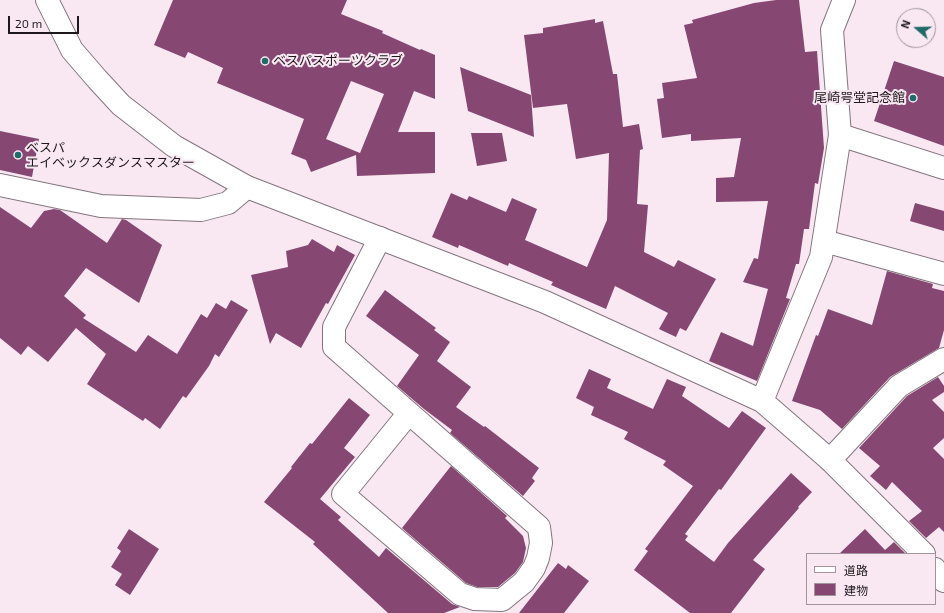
<!DOCTYPE html>
<meta charset="utf-8">
<style>
body{margin:0}
#map{position:relative;width:944px;height:613px;overflow:hidden;background:#f9e8f2;font-family:"Exo 2","Noto Sans JP",sans-serif}
canvas{display:block}
.legend{position:absolute;left:806px;top:553px;width:130px;height:52px;box-sizing:border-box;background:#f9e8f2;border:1px solid #a1959c;margin:0;padding:5px 7px;list-style:none;font-size:12px;color:#1e181c}
.legend li{display:flex;align-items:center;gap:8px;height:20px}
.legend b{width:20px;border:1px solid #a1959c}
.north{position:absolute;left:896px;top:8px;width:40px;height:40px;box-sizing:border-box;background:#f9e8f2;border:1px solid #a1959c;border-radius:50%;rotate:290deg;font-size:11px;font-weight:700;line-height:16px;text-align:center;color:#1e181c}
.north::after{content:'';display:block;margin:auto;width:14px;height:18px;background:#1f6b68;clip-path:polygon(50% 0,100% 100%,50% 72%,0 100%)}
.scale{position:absolute;left:8px;top:16px;width:71px;height:18px;box-sizing:border-box;border:2px solid #1e181c;border-top:0;padding-left:5px;font-size:12px;line-height:14px;white-space:nowrap;color:#1e181c;-webkit-text-stroke:3px #f9e8f2;paint-order:stroke}
</style>
<div id="map">
<canvas width="944" height="613"></canvas>
<ul class="legend">
<li><b style="height:5px;background:#fff"></b>道路</li>
<li><b style="height:11px;background:#864872"></b>建物</li>
</ul>
<div class="north">N</div>
<div class="scale">20 m</div>
</div>
<script>
const c = document.querySelector('canvas').getContext('2d');
c.lineJoin = 'round';
function fill(path, color) { c.fillStyle = color; c.fill(path, 'evenodd'); }
const toPath = rows => new Path2D(rows.map(r => 'M' + r).join(''));
function trace(path, color, width, dash) { c.strokeStyle = color; c.lineWidth = width; c.lineCap = dash ? 'butt' : 'round'; c.setLineDash(dash || []); c.stroke(path); }
function write(font, color, halo, rows, align = 'center') {
  c.font = font + ' "Exo 2","Noto Sans JP",sans-serif'; c.lineWidth = 4; c.setLineDash([]); c.textBaseline = 'middle'; c.strokeStyle = halo; c.fillStyle = color; for (const [text, x, y, turn = 0] of rows) {
    c.save(); c.translate(x, y); c.rotate((+turn || 0) * Math.PI / 180); c.textAlign = isNaN(turn) ? turn : align; if (halo) c.strokeText(text, 0, 0); c.fillText(text, 0, 0); c.restore();
  }
}
const building = toPath([
 [173,0,347,0,341,14,383,31,382,33,420,50,421,49,435,55,435,99,414,91,398,132,435,132,435,173,357,176,356,155,311,172,306,160,291,154,304,119,217,83,223,68,188,52,185,58,154,45],
 [351,81,384,94,360,153,326,139],
 [776,0,799,0,805,52,817,51,824,148,818,184,815,183,809,229,804,229,799,264,796,264,786,298,790,299,757,381,709,361,721,332,753,346,768,289,743,282,754,258,758,259,768,201,716,202,716,178,734,177,741,138,691,141,691,134,662,138,657,99,664,98,662,83,697,78,684,25,693,23,692,20,754,3],
 [595,19,595,23,603,21,613,74,617,74,623,127,639,124,643,149,640,150,637,204,648,205,644,252,674,267,678,260,716,279,686,331,680,328,676,337,659,329,668,313,615,286,606,309,551,285,553,282,509,263,508,266,459,245,458,248,432,237,451,193,467,200,469,196,506,212,512,198,537,209,525,240,587,267,607,220,609,153,576,159,567,104,533,108,524,35,543,33,543,28],
 [894,61,944,77,944,146,874,121],
 [460,67,531,95,534,137,468,111],
 [0,131,39,139,32,177,0,170],
 [471,133,502,133,507,161,477,166],
 [915,203,944,211,944,231,910,221],
 [0,207,31,228,44,211,54,209,60,210,107,243,122,219,126,220,162,245,139,303,86,268,64,296,86,315,83,318,136,352,148,335,177,354,201,314,207,318,216,303,226,309,231,300,248,310,219,357,215,354,209,366,186,398,183,396,160,429,145,418,143,421,87,384,106,354,76,328,48,362,28,346,21,355,0,338],
 [312,239,334,252,337,245,355,255,328,304,326,303,301,348,276,333,270,344,251,275,288,267,286,251,308,245],
 [887,271,933,284,932,288,944,291,944,330,939,348,890,377,842,429,820,410,792,401,816,335,818,336,828,309,872,325],
 [385,290,436,328,434,330,450,342,437,361,471,387,456,407,484,427,485,426,539,468,532,478,535,481,523,496,450,433,452,430,424,409,397,386,419,355,366,316],
 [589,369,611,379,607,388,653,409,667,379,686,387,682,396,729,428,742,411,766,428,721,490,719,489,685,534,688,536,685,540,714,562,728,543,791,473,812,492,798,507,799,508,753,560,765,569,731,613,690,613,634,570,648,551,645,549,693,486,663,465,666,461,624,439,628,432,591,415,594,407,576,398],
 [938,377,944,386,944,392,932,400,944,412,944,438,933,448,944,459,944,532,939,527,926,538,909,521,922,511,892,482,886,490,870,476,880,466,859,448,907,396],
 [349,398,370,415,344,448,355,457,320,499,341,517,338,520,379,557,386,548,452,604,460,607,444,613,388,613,313,544,315,542,264,502,292,468,291,467,310,443,312,444],
 [451,466,507,516,505,518,523,536,526,548,523,562,515,573,498,587,477,587,466,583,402,528],
 [129,529,159,549,130,595,115,585,122,574,111,567,121,551,117,548],
 [865,529,885,550,894,542,906,554,839,554],
 [558,563,566,569,568,565,589,581,564,613,519,613]
]);
const minor = toPath([
 [840,135,944,168],
 [0,185,101,206,201,210,228,203,247,187],
 [380,238,334,327,334,347,409,413,539,527,541,543,538,558,534,568,524,582,502,600,475,599,460,594,343,494,409,413],
 [824,241,944,274],
 [762,401,821,257,840,135,832,30,844,0],
 [830,460,899,386,944,359]
]);
const tertiary = toPath([
 [47,0,72,50,97,79,121,105,174,146,247,187,545,302,762,401,830,460,924,554],
 [935,569,944,581]
]);
const markers = [
 [265,61,4,"#1f6b68"],
 [913,98,4,"#1f6b68"],
 [18,155,4,"#1f6b68"]
];
const poiNames = [
 ["ベスパスポーツクラブ",273,61],
 ["尾崎咢堂記念館",905,98,"right"],
 ["ベスパ",26,148],
 ["エイベックスダンスマスター",26,163]
];
fill(building, '#864872');
trace(minor, '#84757e', 24);
trace(tertiary, '#84757e', 24);
trace(minor, '#fff', 22);
trace(tertiary, '#fff', 22);
for (const [x, y, r, color] of markers) { const dot = new Path2D(); dot.arc(x, y, r, 0, 2 * Math.PI); c.fillStyle = color; c.fill(dot); trace(dot, '#f9e8f2', 1.5); }
write('13px', '#1e181c', '#f9e8f2', poiNames, 'left');
</script>
